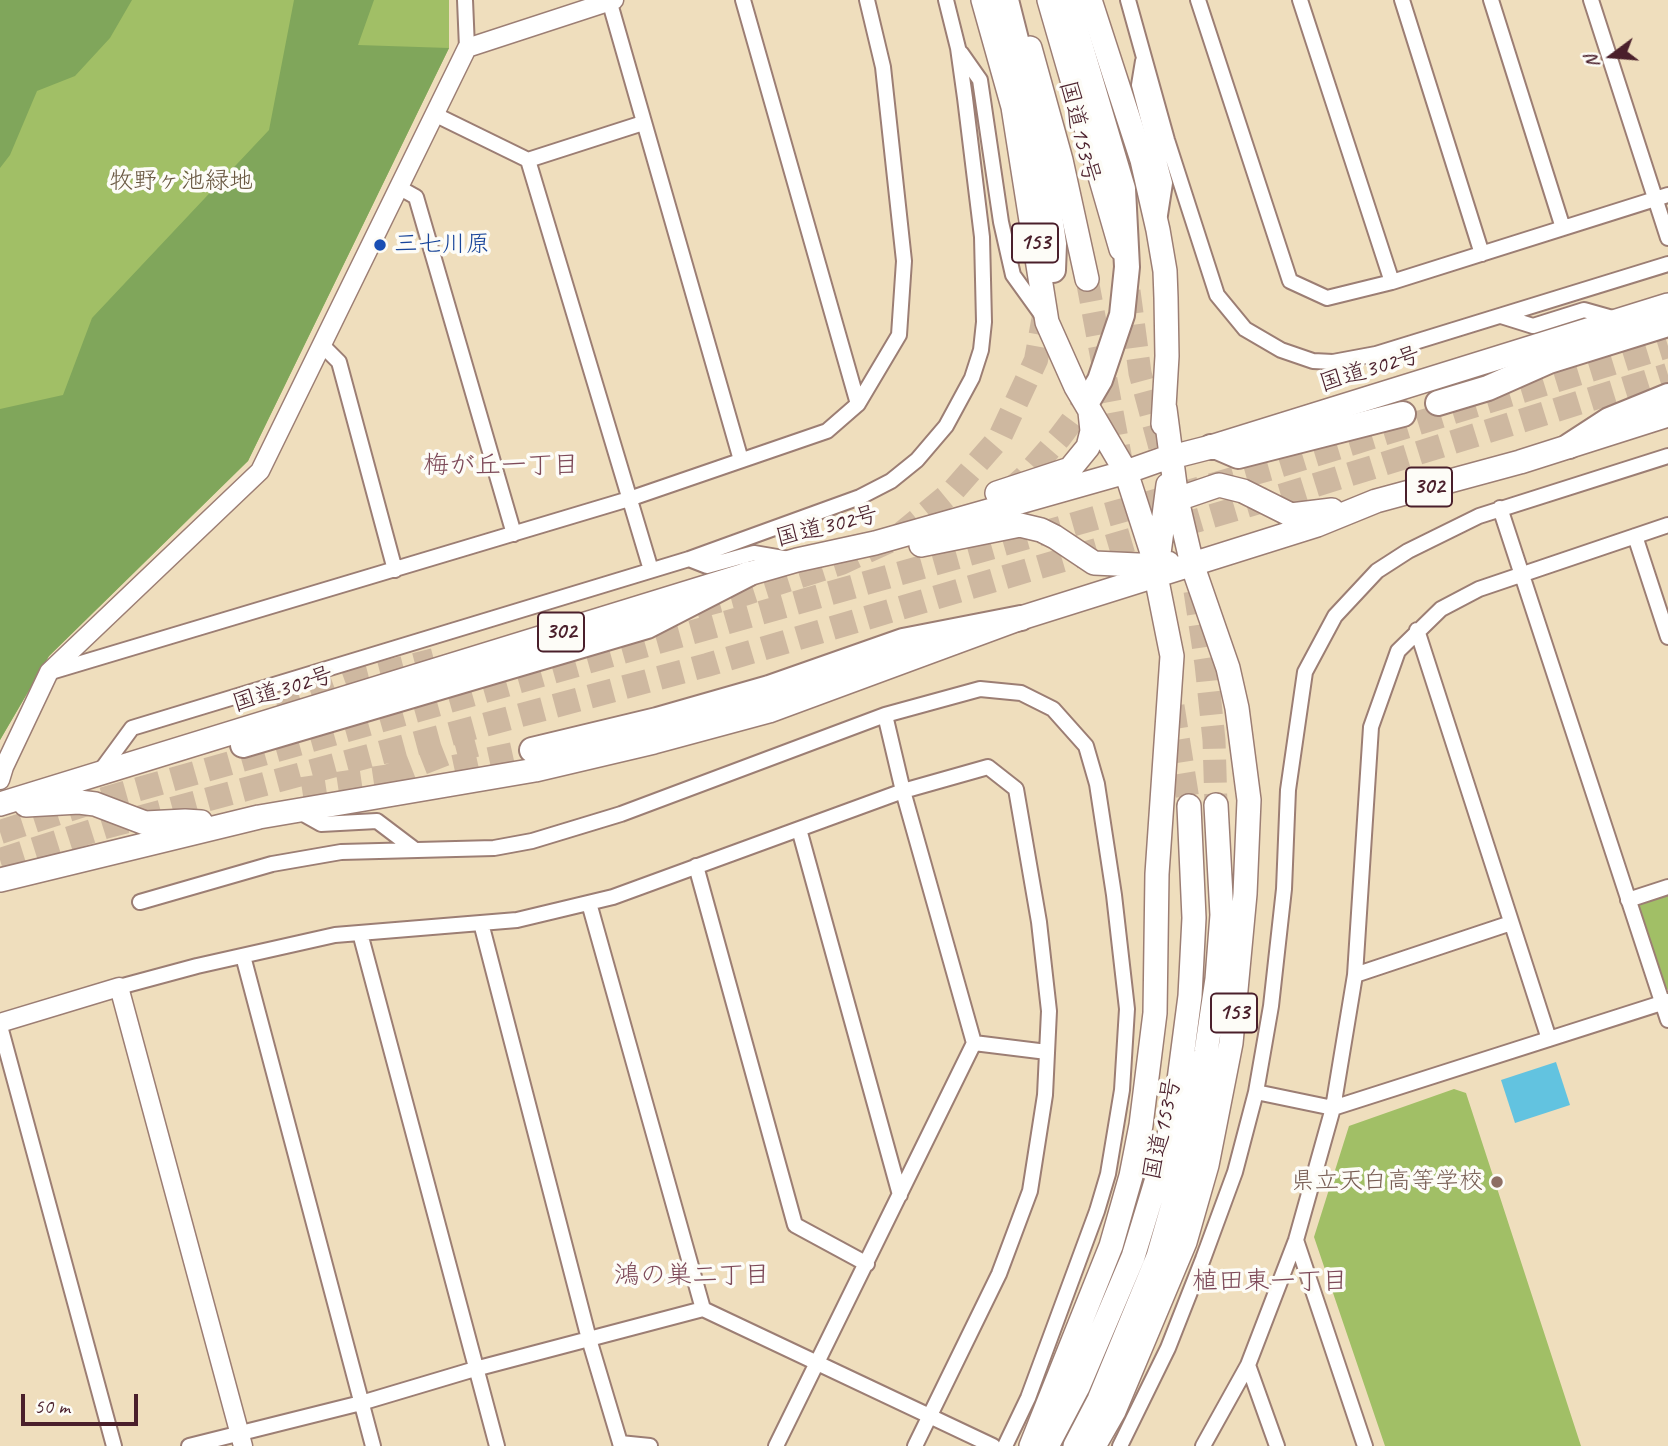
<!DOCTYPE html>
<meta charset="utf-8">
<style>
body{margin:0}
#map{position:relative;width:1668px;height:1446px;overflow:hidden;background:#efdebd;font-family:Caveat,sans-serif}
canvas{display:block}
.north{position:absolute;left:1577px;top:21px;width:70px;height:70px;-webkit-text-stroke:5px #fdfcf7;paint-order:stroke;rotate:254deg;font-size:19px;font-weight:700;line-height:28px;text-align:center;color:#4a1f2b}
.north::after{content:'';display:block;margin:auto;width:24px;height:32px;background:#4a1f2b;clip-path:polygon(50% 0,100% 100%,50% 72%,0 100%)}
.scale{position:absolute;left:21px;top:1394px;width:117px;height:32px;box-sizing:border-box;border:4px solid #4a1f2b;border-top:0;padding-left:9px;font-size:21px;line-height:24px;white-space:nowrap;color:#4a1f2b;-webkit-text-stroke:5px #fdfcf7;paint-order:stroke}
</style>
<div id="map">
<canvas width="1668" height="1446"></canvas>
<div class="north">N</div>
<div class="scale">50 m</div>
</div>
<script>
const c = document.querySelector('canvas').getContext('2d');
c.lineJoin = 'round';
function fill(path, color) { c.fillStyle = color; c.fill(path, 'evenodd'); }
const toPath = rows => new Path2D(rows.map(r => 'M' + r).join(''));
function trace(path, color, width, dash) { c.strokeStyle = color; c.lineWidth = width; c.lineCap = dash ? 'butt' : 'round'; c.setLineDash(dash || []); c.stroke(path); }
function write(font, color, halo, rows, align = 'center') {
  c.font = font + ' Caveat,"Klee One",sans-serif'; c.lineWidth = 7; c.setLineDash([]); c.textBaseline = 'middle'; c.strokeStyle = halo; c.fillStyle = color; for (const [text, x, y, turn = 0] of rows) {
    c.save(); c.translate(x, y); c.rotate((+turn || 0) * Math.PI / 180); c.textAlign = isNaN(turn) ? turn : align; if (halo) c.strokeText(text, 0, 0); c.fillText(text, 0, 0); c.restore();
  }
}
const green = toPath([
 [0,0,449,0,449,48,248,461,49,656,0,740],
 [1668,891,1668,990,1665,988,1638,907,1642,900],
 [1454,1089,1466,1093,1581,1446,1385,1446,1314,1237,1349,1126]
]);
const forest = toPath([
 [0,0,132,0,110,38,75,76,37,91,10,155,0,168],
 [294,0,374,0,358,45,449,48,248,461,49,656,0,740,0,409,63,395,92,318,269,130]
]);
const water = toPath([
 [1556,1062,1570,1105,1515,1123,1501,1080]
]);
const trunkTunnel = toPath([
 [1087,279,1121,460],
 [1129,291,1140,373,1165,466],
 [1195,591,1206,664,1214,740,1216,805],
 [1173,706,1189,806]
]);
const motorwayTunnel = toPath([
 [1008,492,1025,477,1060,437,1090,397],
 [696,607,744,594,841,563,896,538,953,491,1000,437,1036,360,1046,305],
 [278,708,353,681,434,660],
 [454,767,532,750],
 [389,776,453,751,476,745],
 [302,789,404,774],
 [0,832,93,802,1272,468,1668,346],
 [0,860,105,827,707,665,1290,493,1668,375]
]);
const minor = toPath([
 [465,0,467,48],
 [609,0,741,460],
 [743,0,858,404],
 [1128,0,1167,140,1217,295,1245,329,1281,350,1313,361,1333,362,1376,354,1668,264],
 [1198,0,1290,281,1327,298,1392,282,1668,195],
 [1300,0,1392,282],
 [1402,0,1482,254],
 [1491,0,1563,228],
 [1591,0,1668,238],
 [961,53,980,80,1001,222,1013,275,1044,318],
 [1143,61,1139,85,1165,183,1160,215],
 [434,114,528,160,651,570],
 [528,160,643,123],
 [398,187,416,197,514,534],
 [1501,316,1533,326,1584,310,1616,319],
 [322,345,339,362,395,570],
 [1500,508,1668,1020],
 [1635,536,1668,637],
 [689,559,707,566,754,553,789,559],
 [1417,630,1549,1039],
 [51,672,629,499,827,431,858,404,899,335,904,261,883,67,867,0],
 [885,715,903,791,974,1043],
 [99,773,132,728,689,559,860,497,891,481,917,460,946,426,972,378,981,350,984,322,982,237,965,98,958,48,946,0],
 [296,810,321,824,377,821,414,849],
 [799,829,900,1195],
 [696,866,795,1225,867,1264],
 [1628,900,1668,887],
 [140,902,272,864,341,852,494,848,532,841,621,814,885,715,980,689,1021,693,1053,709,1086,746,1097,784,1114,895,1127,1009,1122,1090,1108,1174,1097,1211,1028,1398,1005,1446],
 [589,903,703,1309],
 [481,923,589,1339,621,1446],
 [360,933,497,1446],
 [243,956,373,1446],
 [1355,975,1511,923],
 [119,987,197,966,335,935,517,920,613,897,903,791,988,767,1016,789,1039,922,1049,1011,1045,1095,1030,1191,999,1274,915,1446],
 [0,1026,114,1446],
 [1256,1092,1333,1108,1668,1001],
 [1296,1240,1365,1446],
 [1248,1365,1277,1446],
 [620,1443,650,1446],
 [189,1446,361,1403,475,1369,703,1309,993,1446],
 [776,1446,974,1043,1047,1052],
 [1120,1446,1168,1348,1203,1259,1235,1172,1256,1092,1271,1006,1284,889,1288,790,1305,672,1335,616,1377,571,1408,551,1479,516,1668,456],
 [1203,1446,1248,1365,1296,1240,1333,1108,1355,975,1371,727,1398,651,1441,609,1479,589,1668,525]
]);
const tertiary = toPath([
 [0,780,4,767,49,672,260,471,467,48,614,0],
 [0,1023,119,987,243,1446]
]);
const trunk = toPath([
 [983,0,1013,107,1047,322,1076,387,1126,472,1155,562],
 [1049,0,1121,249],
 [1090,0,1142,160,1158,230,1165,271,1166,298,1167,356,1163,424],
 [1030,48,1061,160,1087,279],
 [997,493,1070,469,1088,447,1092,431,1090,412],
 [1166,503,1219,485,1243,491,1291,515,1332,510],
 [921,545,1020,525,1041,530,1055,537,1094,563,1138,565,1168,563],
 [0,804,748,574,797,560,875,543,1126,472,1160,460,1211,447,1668,305],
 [26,805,79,802,95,804,145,823,185,821,201,822],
 [0,880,259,817,535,770,654,742,769,711,1021,618,1317,525,1376,501,1520,462,1668,415],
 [1031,1446,1111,1246,1131,1176,1141,1125,1155,1013,1157,874,1172,656,1156,576,1168,485],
 [1047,1446,1078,1387,1133,1257,1166,1149,1176,1103,1190,996,1194,918,1189,806],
 [1075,1446,1099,1400,1158,1257,1187,1156,1206,1052,1217,979,1222,915,1216,805],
 [1094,1446,1114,1411,1185,1242,1207,1165,1231,1043,1245,894,1249,800,1237,708,1228,668,1192,564,1177,500,1165,409]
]);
const motorway = toPath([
 [1006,0,1027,83,1043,165,1054,244,1053,270],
 [1067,0,1123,189,1127,267,1122,315,1100,380,1090,397],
 [1438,403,1488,388,1549,361,1668,324],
 [1569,446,1609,420,1668,396],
 [1211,447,1217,447,1238,456,1403,414],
 [243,745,647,626,748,574],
 [532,750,657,720,769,688,903,641,1021,618]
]);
const markers = [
 [380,245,7,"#1a4fb4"],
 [1497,1182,7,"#8d6e63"]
];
const shields = [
 [1035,243,46],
 [1429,487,46],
 [561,632,46],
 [1234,1013,46]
];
const shieldNames = [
 ["153",1035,243],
 ["302",1429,487],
 ["302",561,632],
 ["153",1234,1013]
];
const streetNames = [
 ["国道153号",1079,132,76],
 ["国道302号",1370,370,-17],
 ["国道302号",827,527,-14],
 ["国道302号",283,690,-17],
 ["国道153号",1163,1129,-78]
];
const parkNames = [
 ["牧野ヶ池緑地",181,182]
];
const transitNames = [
 ["三七川原",394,245]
];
const educationNames = [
 ["県立天白高等学校",1483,1182]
];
const neighbourhoodNames = [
 ["梅が丘一丁目",501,466],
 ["鴻の巣二丁目",692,1276],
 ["植田東一丁目",1270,1282]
];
fill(green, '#a1bf66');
fill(forest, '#80a65b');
fill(water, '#62c3e0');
trace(trunkTunnel, '#ceb8a0', 23, [23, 11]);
trace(motorwayTunnel, '#ceb8a0', 24, [24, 12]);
trace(minor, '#9c7e74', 18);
trace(tertiary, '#9c7e74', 21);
trace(trunk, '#9c7e74', 26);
trace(motorway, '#9c7e74', 28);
trace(minor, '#fff', 14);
trace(tertiary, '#fff', 18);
trace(trunk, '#fff', 23);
trace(motorway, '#fff', 24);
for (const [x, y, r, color] of markers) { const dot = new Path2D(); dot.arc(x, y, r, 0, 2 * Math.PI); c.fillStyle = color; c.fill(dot); trace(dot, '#fdfcf7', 2.5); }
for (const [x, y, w] of shields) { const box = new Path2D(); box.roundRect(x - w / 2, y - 19.5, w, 39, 5); c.fillStyle = '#fdfcf7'; c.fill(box); trace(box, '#4a1f2b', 2); }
write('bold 23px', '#4a1f2b', null, shieldNames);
write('24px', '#4a1f2b', '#fdfcf7', streetNames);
write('24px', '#685740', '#fdfcf7', parkNames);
write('24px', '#164399', '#fdfcf7', transitNames, 'left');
write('24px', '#785e54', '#fdfcf7', educationNames, 'right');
write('26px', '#7d4958', '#fdfcf7', neighbourhoodNames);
</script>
